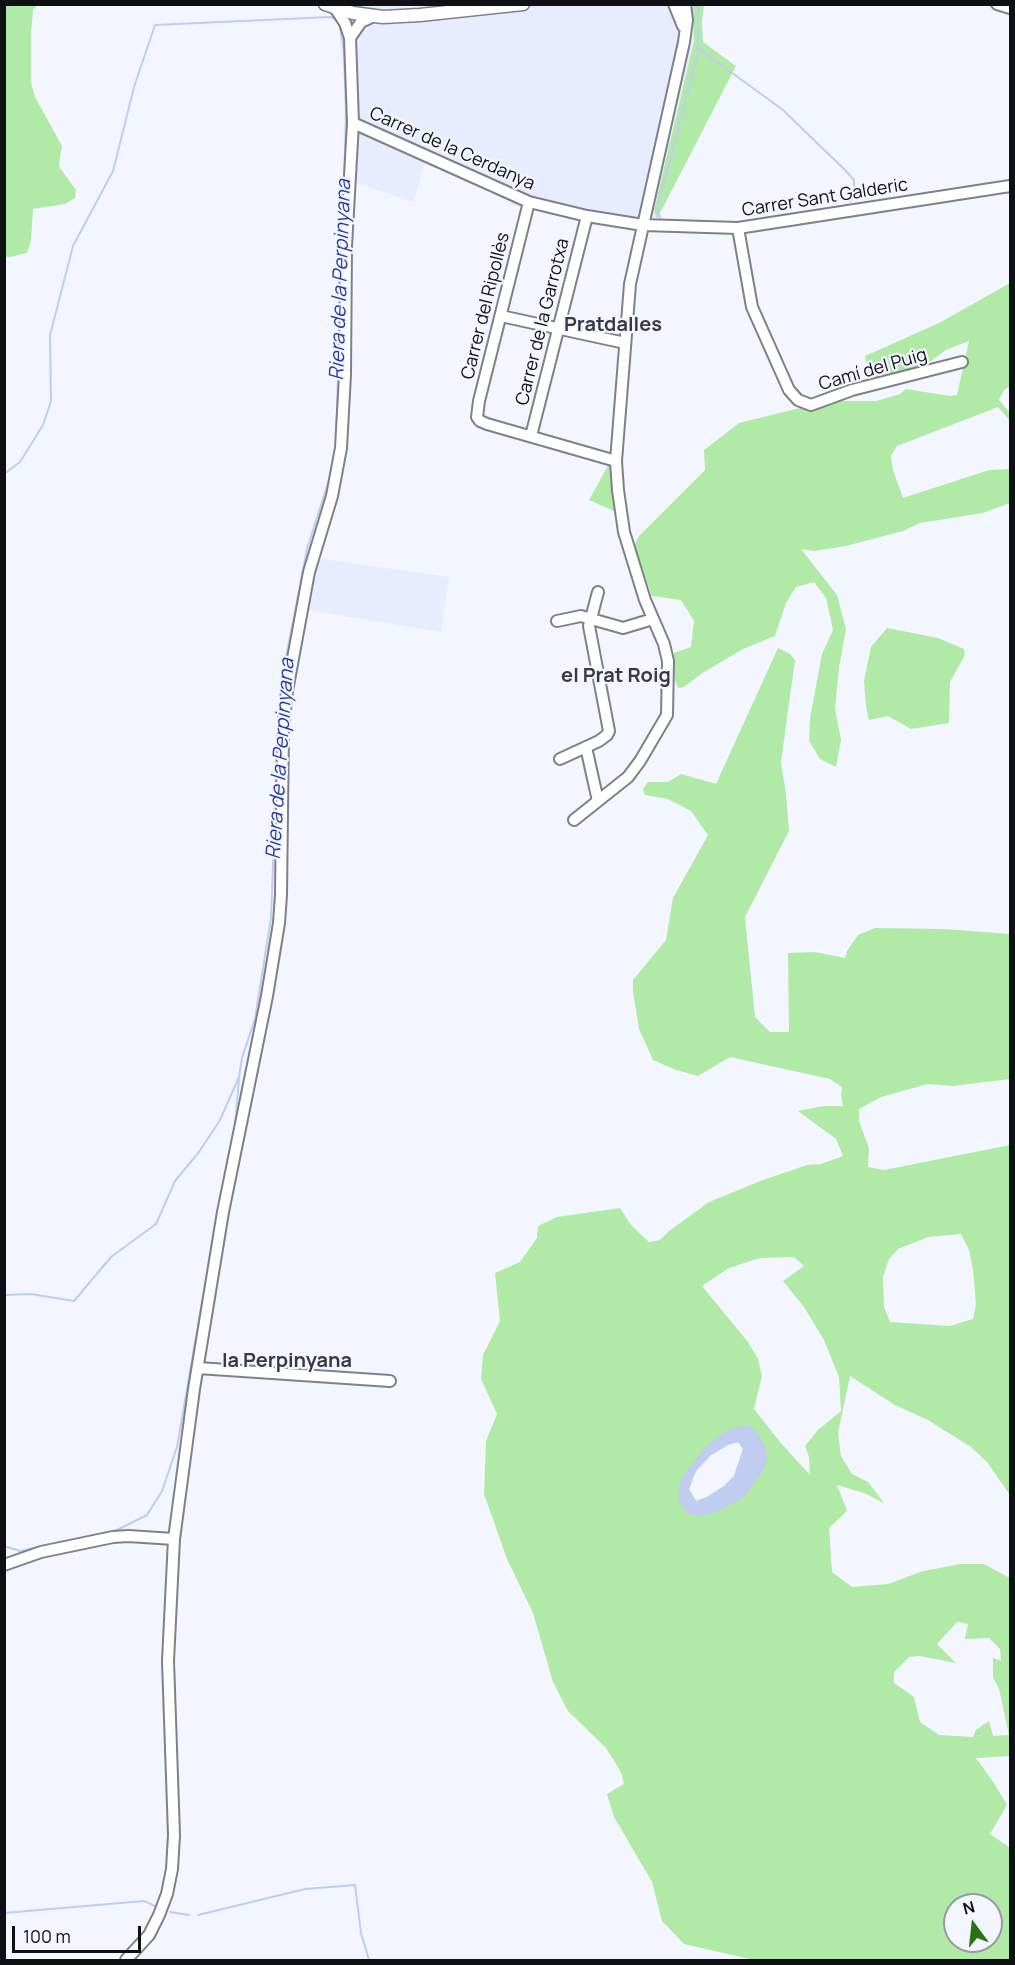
<!DOCTYPE html>
<meta charset="utf-8">
<style>
body{margin:0}
#map{position:relative;width:1015px;height:1965px;overflow:hidden;background:#f3f6fe;font-family:Manrope,sans-serif}
canvas{display:block}
.frame{position:absolute;inset:0;border:6px solid #0f1013;pointer-events:none}
.north{position:absolute;left:943px;top:1893px;width:60px;height:60px;box-sizing:border-box;background:#f3f6fe;border:2px solid #989aa0;border-radius:50%;rotate:345deg;font-size:16px;font-weight:700;line-height:24px;text-align:center;color:#0f1013}
.north::after{content:'';display:block;margin:auto;width:21px;height:27px;background:#277217;clip-path:polygon(50% 0,100% 100%,50% 72%,0 100%)}
.scale{position:absolute;left:12px;top:1926px;width:129px;height:27px;box-sizing:border-box;border:3px solid #0f1013;border-top:0;padding-left:8px;font-size:18px;line-height:21px;white-space:nowrap;color:#0f1013;-webkit-text-stroke:4px #f3f6fe;paint-order:stroke}
</style>
<div id="map">
<canvas width="1015" height="1965"></canvas>
<div class="frame"></div>
<div class="north">N</div>
<div class="scale">100 m</div>
</div>
<script>
const c = document.querySelector('canvas').getContext('2d');
c.lineJoin = 'round';
function fill(path, color) { c.fillStyle = color; c.fill(path, 'evenodd'); }
const toPath = rows => new Path2D(rows.map(r => 'M' + r).join(''));
function trace(path, color, width, dash) { c.strokeStyle = color; c.lineWidth = width; c.lineCap = dash ? 'butt' : 'round'; c.setLineDash(dash || []); c.stroke(path); }
function write(font, color, halo, rows, align = 'center') {
  c.font = font + ' Manrope,sans-serif'; c.lineWidth = 4.5; c.setLineDash([]); c.textBaseline = 'middle'; c.strokeStyle = halo; c.fillStyle = color; for (const [text, x, y, turn = 0] of rows) {
    c.save(); c.translate(x, y); c.rotate((+turn || 0) * Math.PI / 180); c.textAlign = isNaN(turn) ? turn : align; if (halo) c.strokeText(text, 0, 0); c.fillText(text, 0, 0); c.restore();
  }
}
const built = toPath([
 [383,4,408,7,448,4,693,5,694,41,654,210,657,219,637,228,534,207,524,208,509,204,510,199,425,160,414,203,344,178,347,107,339,27,351,5],
 [316,558,449,577,441,632,306,610]
]);
const green = toPath([
 [5,4,37,5,33,10,31,34,31,83,35,97,62,146,59,163,60,168,76,190,75,198,65,204,33,209,31,241,27,253,10,257,4,256],
 [693,5,704,5,702,21,703,42,736,66,657,219,654,210,694,41],
 [1010,283,1010,386,1004,390,999,400,1010,413,1010,421,998,407,897,446,891,456,893,470,903,498,989,470,1010,469,1010,503,983,513,920,523,903,531,846,546,814,551,801,549,837,595,846,629,839,668,835,708,841,740,836,767,820,759,809,741,810,718,822,654,833,630,826,598,814,582,796,587,786,603,775,636,743,649,704,672,684,687,678,688,675,681,674,653,691,647,694,621,681,600,652,596,634,545,640,535,705,470,704,450,739,423,828,401,876,401,900,394,906,389,950,396,957,395,969,341,946,350,919,370,871,382,865,356,939,323],
 [609,464,612,465,616,512,589,500],
 [887,628,938,638,964,649,965,655,950,682,949,723,911,729,888,716,869,720,866,707,864,681,871,647],
 [778,648,790,654,795,660,781,762,786,794,789,831,745,917,755,1017,770,1032,789,1032,788,953,815,952,845,958,847,951,858,935,875,928,944,929,1010,934,1010,1079,953,1086,928,1084,881,1097,859,1109,859,1121,869,1148,868,1167,884,1170,1010,1145,1010,1495,987,1462,971,1447,928,1420,895,1405,850,1376,838,1433,841,1456,852,1474,868,1482,884,1503,864,1493,837,1485,847,1511,829,1528,832,1572,852,1587,888,1584,923,1571,961,1564,984,1564,1010,1578,1010,1756,976,1758,994,1783,1007,1805,990,1834,1009,1847,1010,1846,1010,1960,754,1960,684,1944,662,1921,652,1882,614,1817,607,1794,624,1784,621,1772,606,1748,568,1711,553,1682,533,1613,507,1559,484,1494,486,1441,497,1414,481,1379,483,1355,500,1321,495,1273,520,1262,537,1238,538,1226,557,1217,620,1208,631,1225,649,1242,660,1240,669,1231,709,1202,763,1180,807,1165,821,1164,843,1156,836,1139,798,1111,824,1106,843,1106,841,1096,842,1087,830,1079,730,1057,698,1076,676,1070,653,1060,639,1029,633,992,633,980,666,940,673,898,708,835,691,811,668,799,645,795,643,789,648,782,668,782,681,774,716,784],
 [961,1234,969,1250,973,1270,976,1305,973,1319,950,1326,890,1322,884,1307,883,1277,889,1259,898,1249,928,1237],
 [794,1257,804,1266,783,1281,804,1307,824,1340,839,1377,841,1411,818,1430,805,1446,809,1457,810,1475,780,1442,754,1409,762,1376,758,1359,748,1342,702,1286,729,1268,760,1258],
 [738,1442,743,1449,734,1476,724,1486,707,1497,696,1501,689,1489,696,1471,711,1455,730,1444],
 [957,1622,968,1624,965,1639,989,1638,1000,1649,1001,1661,993,1658,993,1677,999,1689,1009,1735,993,1736,989,1721,976,1730,973,1737,939,1735,920,1722,914,1697,894,1683,894,1672,909,1657,920,1656,956,1663,937,1644],
 [955,1905,991,1905,991,1941,955,1941]
]);
const water = toPath([
 [747,1425,754,1429,765,1446,767,1457,765,1467,747,1494,738,1501,711,1514,697,1516,689,1514,681,1507,678,1496,681,1478,706,1446,728,1430],
 [739,1442,743,1449,734,1476,724,1486,707,1497,696,1501,689,1489,696,1471,711,1455,730,1444]
]);
const stream = toPath([
 [698,48,783,110,846,171,854,180,854,195,850,202],
 [660,217,657,211,698,52,698,4],
 [4,474,20,462,43,425,51,401,50,335,73,246,113,171,134,87,155,25,330,17,339,20,344,52,346,111,344,190],
 [226,1171,235,1126,239,1079],
 [4,1295,31,1294,74,1301,111,1257,156,1224,175,1181,199,1152,220,1120,239,1077,242,1058,255,1019,271,918,279,712,284,668,307,549,329,480,336,445,341,274],
 [4,1546,20,1551,95,1535,117,1530,147,1515,162,1491,177,1447,216,1221],
 [170,1912,189,1915],
 [4,1913,144,1901,155,1906],
 [198,1915,305,1889,355,1885,361,1933,369,1960]
]);
const minor = toPath([
 [674,4,683,26],
 [997,4,1010,8],
 [350,38,361,22,374,16],
 [353,123,529,202,587,216,643,225,738,228,1010,186],
 [529,202,479,401,477,417,480,421,487,424,616,461],
 [738,228,752,307,789,390,798,400,811,405,852,390,962,362],
 [501,316,625,343],
 [531,436,587,216],
 [557,621,581,616,623,628,653,619],
 [586,747,598,801],
 [560,759,599,741,607,735,609,731,589,626,598,592],
 [574,820,628,777,640,761,667,715,668,661,664,644,645,600,624,532,618,490,616,461,630,284,684,42,687,20,685,4],
 [198,1368,390,1381],
 [4,1565,41,1552,113,1537,128,1536,174,1539],
 [126,1960,149,1935,159,1915,167,1894,172,1869,174,1835,168,1661,174,1539,194,1389,223,1212,267,996,279,923,281,895,283,730,287,691,309,572,332,496,341,448,345,375,346,246,353,123,350,38,345,23,335,8]
]);
const major = toPath([
 [325,4,353,13,383,17,420,15,523,4]
]);
const streetNames = [
 ["Carrer de la Cerdanya",452,149,24],
 ["Carrer Sant Galderic",825,198,-9],
 ["Carrer del Ripollès",486,306,-76],
 ["Carrer de la Garrotxa",543,322,-76],
 ["Camí del Puig",873,370,-16]
];
const waterNames = [
 ["Riera de la Perpinyana",341,280,-88],
 ["Riera de la Perpinyana",281,759,-86]
];
const neighbourhoodNames = [
 ["Pratdalles",613,325],
 ["el Prat Roig",616,676],
 ["la Perpinyana",287,1361]
];
fill(built, '#e7edfe');
fill(green, '#b1e9a7');
fill(water, '#c0ccf0');
trace(stream, '#c0ccf0', 2);
trace(minor, '#7e818a', 14);
trace(major, '#7e818a', 15);
trace(minor, '#fff', 10);
trace(major, '#fff', 12);
write('18px', '#0f1013', '#f3f6fe', streetNames);
write('italic 20px', '#2b3b9c', '#f3f6fe', waterNames);
write('bold 20px', '#383a42', '#f3f6fe', neighbourhoodNames);
</script>
